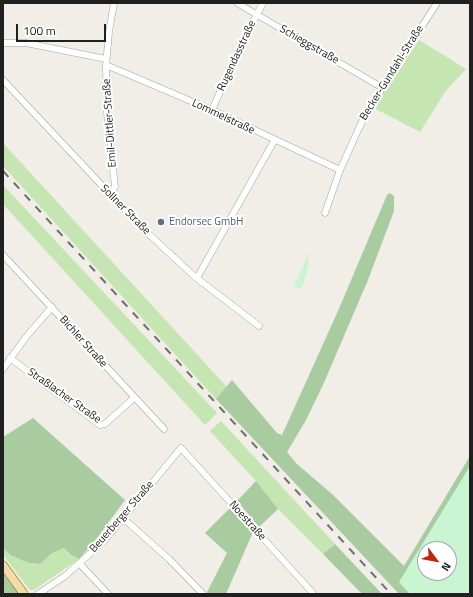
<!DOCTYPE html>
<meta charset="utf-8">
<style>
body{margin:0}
#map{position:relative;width:473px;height:597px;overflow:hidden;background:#f0eee7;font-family:"Titillium Web",sans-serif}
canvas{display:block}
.frame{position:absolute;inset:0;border:4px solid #202020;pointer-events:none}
.north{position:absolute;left:417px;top:541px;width:40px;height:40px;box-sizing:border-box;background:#fff;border:1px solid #a6a6a6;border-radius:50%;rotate:122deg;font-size:11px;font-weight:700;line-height:16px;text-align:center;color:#202020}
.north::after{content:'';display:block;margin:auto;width:14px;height:18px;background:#be2712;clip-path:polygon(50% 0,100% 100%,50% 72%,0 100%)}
.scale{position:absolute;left:16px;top:24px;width:90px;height:18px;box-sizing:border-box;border:2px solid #202020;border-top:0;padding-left:5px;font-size:12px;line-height:14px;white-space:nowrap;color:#202020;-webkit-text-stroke:3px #fff;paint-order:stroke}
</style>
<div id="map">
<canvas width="473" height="597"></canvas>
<div class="frame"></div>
<div class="north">N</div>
<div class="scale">100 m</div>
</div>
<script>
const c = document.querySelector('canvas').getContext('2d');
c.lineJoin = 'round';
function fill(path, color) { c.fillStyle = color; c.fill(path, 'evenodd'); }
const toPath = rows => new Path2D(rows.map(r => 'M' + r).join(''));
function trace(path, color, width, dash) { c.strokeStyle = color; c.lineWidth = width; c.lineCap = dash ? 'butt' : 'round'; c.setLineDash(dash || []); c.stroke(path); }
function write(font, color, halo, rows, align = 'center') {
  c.font = font + ' "Titillium Web",sans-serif'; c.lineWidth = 4; c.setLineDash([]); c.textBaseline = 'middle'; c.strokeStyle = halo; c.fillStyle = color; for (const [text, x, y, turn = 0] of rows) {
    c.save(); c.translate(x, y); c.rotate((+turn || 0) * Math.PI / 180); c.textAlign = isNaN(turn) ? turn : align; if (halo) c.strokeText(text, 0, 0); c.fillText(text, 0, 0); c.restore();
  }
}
const grass = toPath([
 [419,40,466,69,445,92,420,132,374,108],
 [3,143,227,387,216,399,3,166],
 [3,185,217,413,205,425,3,204],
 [221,421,335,544,323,554,278,509,256,481,210,431],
 [3,547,10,555,29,563,40,564,52,553,64,548,70,555,79,559,34,590,30,590,3,555]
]);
const forest = toPath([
 [390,193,394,196,394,211,368,280,323,385,306,420,287,452,297,464,332,494,404,566,470,456,470,476,449,549,425,549,425,573,400,582,410,594,399,594,216,399,232,380,277,433,282,435,338,311,387,195],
 [33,418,125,500,95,541,79,559,71,555,64,548,52,553,40,564,29,563,10,555,3,547,3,437],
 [256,481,278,509,259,527,237,501],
 [230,508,253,532,226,594,208,594,207,592,227,553,205,533],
 [335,544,382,594,362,594,323,554],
 [3,571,20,594,3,594]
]);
const park = toPath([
 [309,253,307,273,301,289,294,286],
 [470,466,470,594,410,594,399,582],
 [425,549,449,549,449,573,425,573]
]);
const minor = toPath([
 [237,3,381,87],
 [3,43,26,43,106,59],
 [106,65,212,110,340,170],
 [3,80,140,226,194,276,259,326],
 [212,110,239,49,263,3],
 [110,194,115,187,107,112,106,65,109,32,114,3],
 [325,213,340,170,365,115,437,3],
 [3,255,164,429],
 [197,278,274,141],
 [10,358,100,425,105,424,134,398],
 [3,369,26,337,52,307],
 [123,518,169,559,203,594],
 [80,564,108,594],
 [38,594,65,576,104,541,181,448,312,592,312,594]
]);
const major = toPath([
 [3,565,24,594]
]);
const rail = toPath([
 [3,171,391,594]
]);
const markers = [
 [161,222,4,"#5c6f8a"]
];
const streetNames = [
 ["Schieggstraße",309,45,30],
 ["Rugendasstraße",237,56,-65],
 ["Becker-Gundahl-Straße",392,73,-58],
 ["Lommelstraße",223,117,25],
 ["Emil-Dittler-Straße",110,123,-94],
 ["Sollner Straße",125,210,45],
 ["Bichler Straße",83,342,48],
 ["Straßlacher Straße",64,396,35],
 ["Beuerberger Straße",122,517,-49],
 ["Noestraße",247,521,48]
];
const serviceNames = [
 ["Endorsec GmbH",169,222]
];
fill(grass, '#c5e5b2');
fill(forest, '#a8cba0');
fill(park, '#c9f5d2');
trace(minor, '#a4a4a4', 7);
trace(major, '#8f730e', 9);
trace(minor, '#fff', 6);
trace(major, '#f4dca8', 8);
trace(rail, '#6e6e6e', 2, [8, 8]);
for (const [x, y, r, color] of markers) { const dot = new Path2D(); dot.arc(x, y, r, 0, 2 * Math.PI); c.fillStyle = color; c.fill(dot); trace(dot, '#fff', 1.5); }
write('11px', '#202020', '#fff', streetNames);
write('11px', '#4e5e75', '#fff', serviceNames, 'left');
</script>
